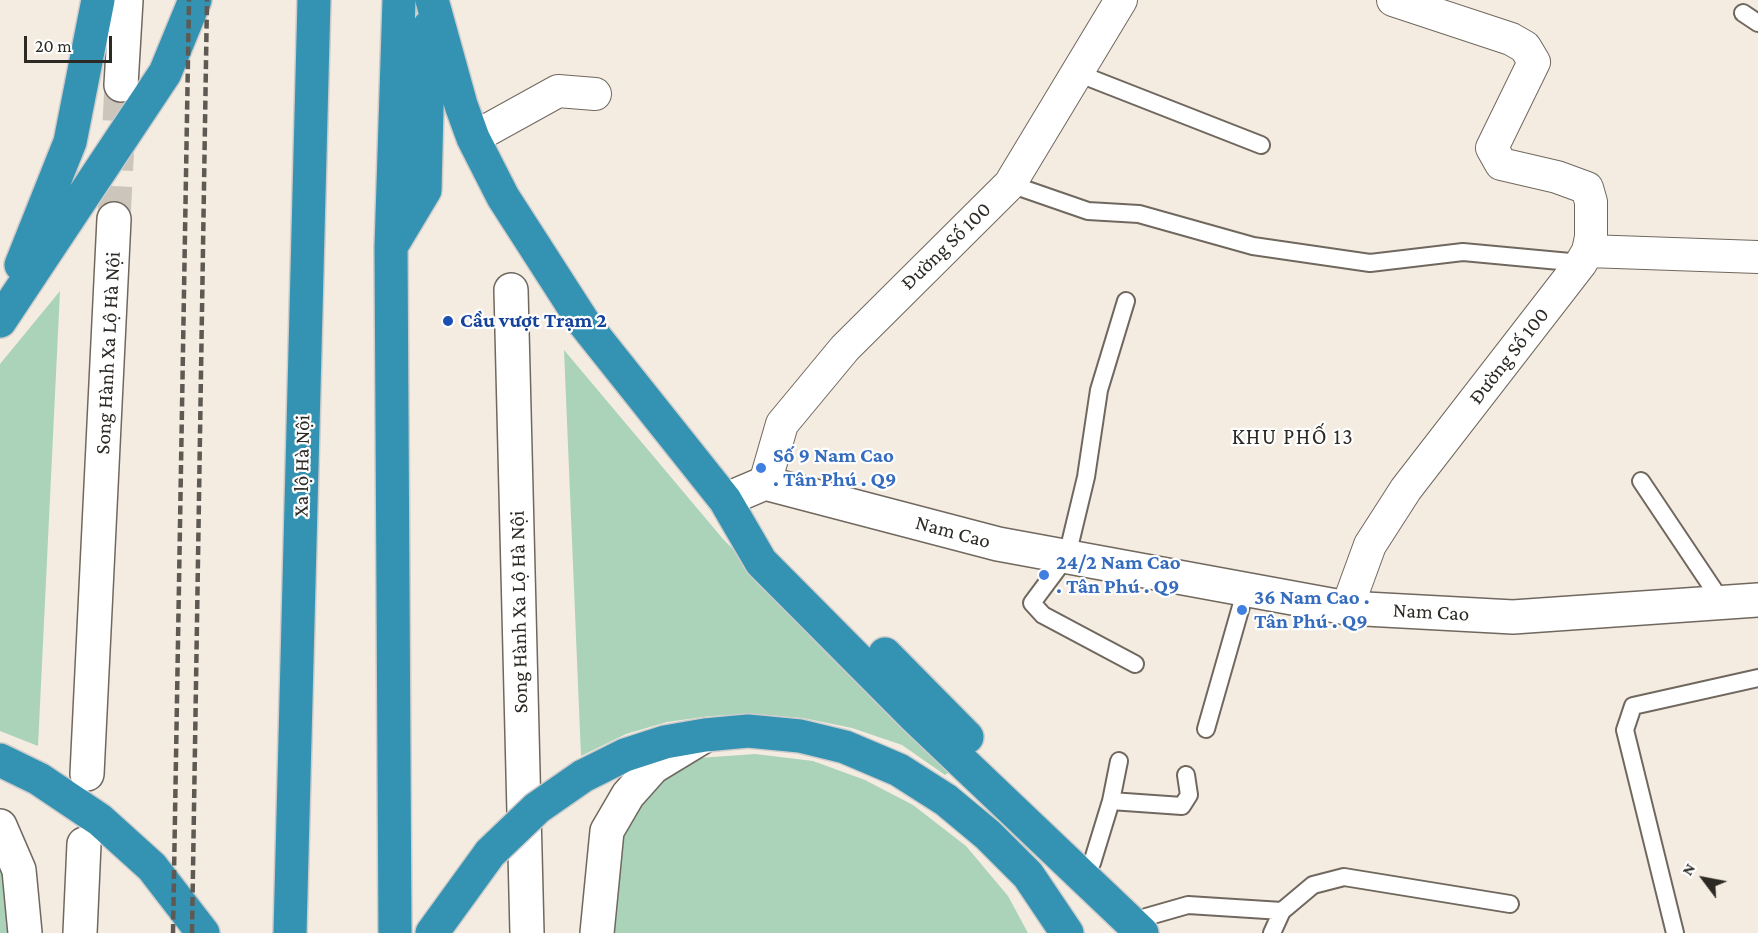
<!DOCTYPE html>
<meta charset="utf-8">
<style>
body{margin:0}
#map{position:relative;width:1758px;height:933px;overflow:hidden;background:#f4ece0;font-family:"Crimson Pro",serif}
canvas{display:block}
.north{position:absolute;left:1674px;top:849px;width:60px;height:60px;-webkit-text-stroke:4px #fff;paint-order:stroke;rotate:302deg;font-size:16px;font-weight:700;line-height:24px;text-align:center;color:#2d2a25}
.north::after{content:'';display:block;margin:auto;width:21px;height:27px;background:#2d2a25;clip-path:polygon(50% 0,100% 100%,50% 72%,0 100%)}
.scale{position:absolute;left:24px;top:36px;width:88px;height:27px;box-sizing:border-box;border:3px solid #2d2a25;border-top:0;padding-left:8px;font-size:18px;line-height:21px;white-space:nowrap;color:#2d2a25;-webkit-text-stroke:4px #fff;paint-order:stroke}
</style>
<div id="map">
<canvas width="1758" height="933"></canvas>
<div class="north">N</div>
<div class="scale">20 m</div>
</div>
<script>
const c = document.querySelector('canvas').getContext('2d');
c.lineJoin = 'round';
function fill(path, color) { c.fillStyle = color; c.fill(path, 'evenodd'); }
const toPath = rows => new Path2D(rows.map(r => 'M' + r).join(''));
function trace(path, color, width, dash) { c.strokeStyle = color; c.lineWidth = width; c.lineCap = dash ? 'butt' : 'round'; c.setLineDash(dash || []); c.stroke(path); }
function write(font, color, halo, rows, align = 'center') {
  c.font = font + ' "Crimson Pro",serif'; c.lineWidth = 4.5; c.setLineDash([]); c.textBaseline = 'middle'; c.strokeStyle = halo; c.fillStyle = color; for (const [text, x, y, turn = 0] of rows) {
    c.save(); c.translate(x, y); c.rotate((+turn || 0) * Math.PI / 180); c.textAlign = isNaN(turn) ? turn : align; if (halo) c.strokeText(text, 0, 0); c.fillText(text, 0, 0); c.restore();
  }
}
const green = toPath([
 [60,291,38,746,0,731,0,364],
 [564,350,723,539,952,770,945,775,902,745,852,728,803,718,755,714,710,716,667,722,626,734,581,756],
 [755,754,813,761,865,780,913,805,966,846,1008,896,1028,933,609,933,615,822,657,782,699,758],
 [0,854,0,855,11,933,0,933]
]);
const secondaryTunnel = toPath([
 [114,219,121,85]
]);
const lane = toPath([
 [1743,13,1758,23],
 [1077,73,1261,145],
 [1010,184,1088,211,1139,214,1253,246,1370,263,1463,252,1581,263],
 [1126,301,1099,390,1086,477,1067,556,1032,603,1043,615,1135,664],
 [1641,481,1722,602],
 [1206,729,1246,589],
 [1111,801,1182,806,1189,795,1186,775],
 [1092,863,1111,801,1119,761],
 [1146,917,1188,905,1282,911],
 [1272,933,1282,911,1313,885,1344,877,1510,904],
 [1675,933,1625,730,1633,706,1758,678]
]);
const street = toPath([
 [1393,0,1511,39,1525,47,1534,62,1492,148,1501,164,1557,177,1587,188,1591,202,1591,237,1588,251],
 [473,138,558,91,595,94],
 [765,483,782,424,845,348,1010,184,1121,0],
 [1347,608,1370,545,1406,489,1581,263,1588,251,1758,257]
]);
const secondary = toPath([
 [121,85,126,0],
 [511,290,527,933],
 [725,500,765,483,998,544,1347,608,1513,617,1758,600],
 [87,774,114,219],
 [0,826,19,870,25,933],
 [80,933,84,844],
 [597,933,607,831,628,795,653,767,704,736]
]);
const highway = toPath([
 [432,0,461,105,473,138,503,197,584,323,725,500,761,562,916,718,1142,933],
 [392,245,425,190,429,27],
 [21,265,70,142,98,0],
 [0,321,165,73,195,0],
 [885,654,967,737],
 [0,760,39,779,100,820,152,867,203,933],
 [583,776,625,755,665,742,705,735,748,731,800,736,845,747,899,770,946,800,988,835,1028,875,1067,933],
 [290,933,314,0],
 [395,933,391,247,399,0],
 [432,933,490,853]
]);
const rail = toPath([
 [173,933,189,0],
 [192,933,207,0]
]);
const highwayBridge = toPath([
 [490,853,537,808,583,776]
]);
const markers = [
 [448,321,6,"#1a4fb4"],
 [761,468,6,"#3f7fe0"],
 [1044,575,6,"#3f7fe0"],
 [1242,610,6,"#3f7fe0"]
];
const streetNames = [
 ["Đường Số 100",946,246,-44],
 ["Song Hành Xa Lộ Hà Nội",108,353,-87],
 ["Đường Số 100",1509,356,-52],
 ["Xa lộ Hà Nội",302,466,-89],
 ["Nam Cao",953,532,15],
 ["Song Hành Xa Lộ Hà Nội",519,612,-91],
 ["Nam Cao",1431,612,3]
];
const transitNames = [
 ["Cầu vượt Trạm 2",460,321]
];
const shopNames = [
 ["Số 9 Nam Cao",773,456],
 [". Tân Phú . Q9",773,480],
 ["24/2 Nam Cao",1056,563],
 [". Tân Phú . Q9",1056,587],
 ["36 Nam Cao .",1254,598],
 ["Tân Phú . Q9",1254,622]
];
const neighbourhoodNames = [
 ["KHU PHỐ 13",1293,437]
];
fill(green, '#aad3ba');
trace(secondaryTunnel, '#ccc5bb', 33, [33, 16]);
trace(lane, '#70685f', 20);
trace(street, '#70685f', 34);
trace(secondary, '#70685f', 36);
trace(highway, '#cdcccb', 36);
trace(lane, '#fff', 16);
trace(street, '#fff', 32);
trace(secondary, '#fff', 33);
trace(highway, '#3493b2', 33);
trace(rail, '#5e5a53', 4.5, [9, 4.5]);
trace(highwayBridge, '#cdcccb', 36, []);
trace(highwayBridge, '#3493b2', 33);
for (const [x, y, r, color] of markers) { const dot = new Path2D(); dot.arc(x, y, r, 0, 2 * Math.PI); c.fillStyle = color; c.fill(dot); trace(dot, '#fff', 2); }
write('21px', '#2d2a25', '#fff', streetNames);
write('bold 21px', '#164399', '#fff', transitNames, 'left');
write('bold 21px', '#366cbe', '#fff', shopNames, 'left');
c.letterSpacing = '1.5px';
write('22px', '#2d2a25', '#fff', neighbourhoodNames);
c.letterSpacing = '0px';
</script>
